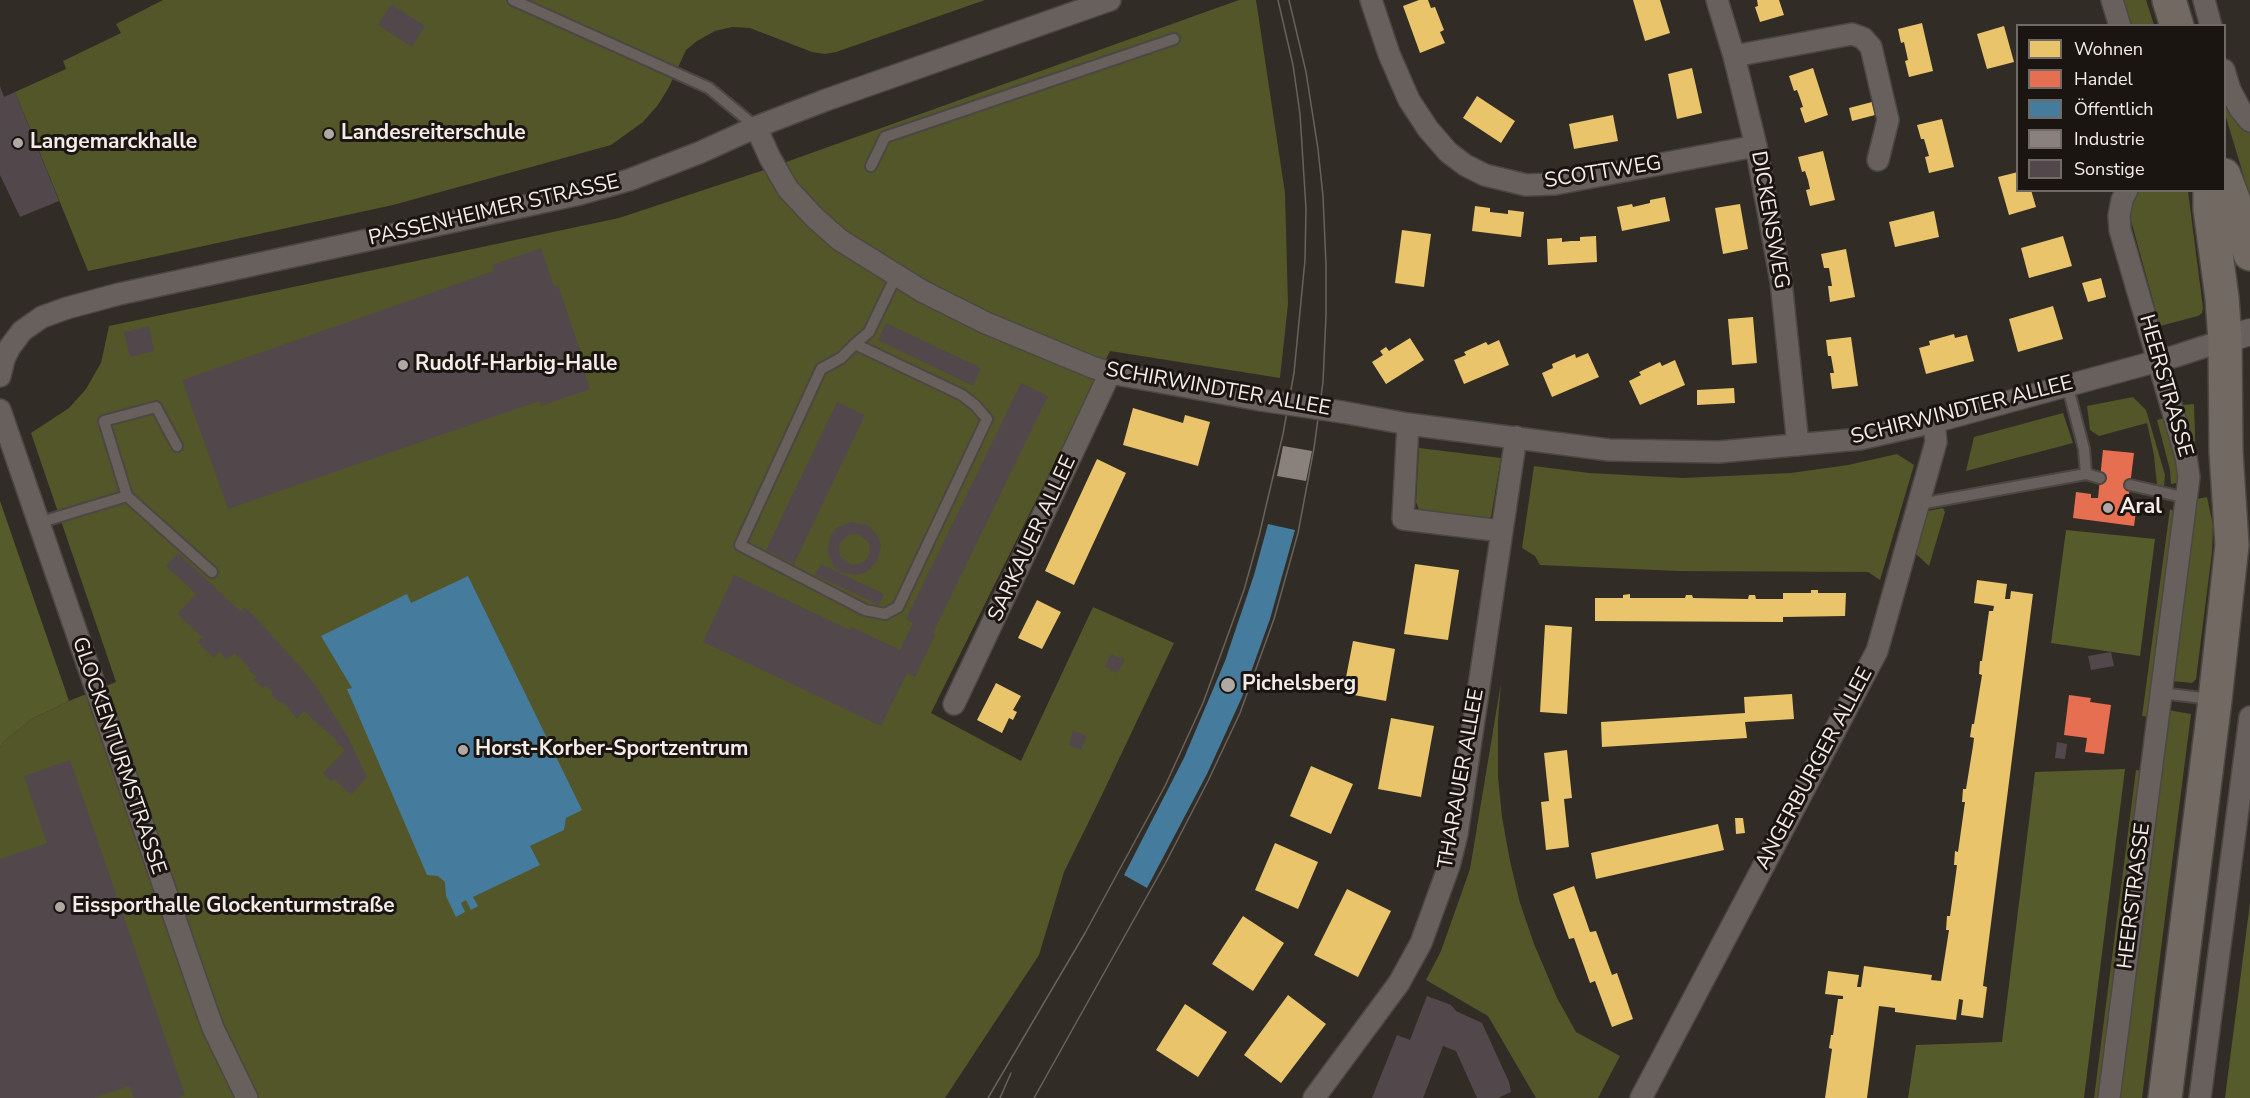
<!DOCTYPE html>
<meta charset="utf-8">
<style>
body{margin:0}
#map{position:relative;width:2250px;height:1098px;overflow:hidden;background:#322c26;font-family:"Nunito Sans",sans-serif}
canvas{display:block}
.legend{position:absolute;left:2016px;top:24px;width:210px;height:168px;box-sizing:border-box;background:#1a1511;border:2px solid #716b67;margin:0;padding:8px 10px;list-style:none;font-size:18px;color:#f4ede7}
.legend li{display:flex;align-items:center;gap:12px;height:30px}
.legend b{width:30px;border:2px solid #716b67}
</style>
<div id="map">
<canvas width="2250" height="1098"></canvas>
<ul class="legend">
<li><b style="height:16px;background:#e9c46a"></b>Wohnen</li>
<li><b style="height:16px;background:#e76f51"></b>Handel</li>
<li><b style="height:16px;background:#457b9d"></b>Öffentlich</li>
<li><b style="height:16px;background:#8a817c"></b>Industrie</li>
<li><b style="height:16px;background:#52484c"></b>Sonstige</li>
</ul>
</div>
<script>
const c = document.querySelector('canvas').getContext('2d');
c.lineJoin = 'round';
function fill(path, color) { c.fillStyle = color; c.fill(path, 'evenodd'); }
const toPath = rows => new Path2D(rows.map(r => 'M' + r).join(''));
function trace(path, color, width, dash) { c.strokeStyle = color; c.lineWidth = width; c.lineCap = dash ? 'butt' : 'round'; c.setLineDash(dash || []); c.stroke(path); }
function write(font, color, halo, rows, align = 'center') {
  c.font = font + ' "Nunito Sans",sans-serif'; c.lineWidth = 6; c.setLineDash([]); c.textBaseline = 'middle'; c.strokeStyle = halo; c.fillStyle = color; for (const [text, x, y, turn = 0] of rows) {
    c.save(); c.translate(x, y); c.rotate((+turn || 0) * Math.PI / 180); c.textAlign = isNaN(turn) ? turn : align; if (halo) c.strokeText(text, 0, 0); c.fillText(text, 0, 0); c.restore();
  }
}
const green = toPath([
 [163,0,985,0,836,52,825,54,812,52,750,28,732,27,715,31,697,41,686,50,669,87,658,105,643,122,611,145,393,205,88,271,15,92,66,69,63,61,121,33,116,24],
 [1239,0,1256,0,1285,193,1288,304,1280,378,1110,351,931,713,1021,761,1093,607,1174,643,1099,801,1064,872,1039,955,945,1098,0,1098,0,748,3,742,32,719,69,701,116,682,31,433,69,408,86,389,101,363,109,326,619,218,761,171],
 [2121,0,2146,0,2154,25,2129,25],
 [2224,87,2250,130,2250,197,2225,114],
 [2138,191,2188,191,2203,308,2202,313,2198,316,2160,326,2130,217,2133,200],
 [2133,397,2146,410,2165,475,2164,486,2157,486,2154,455,2147,423,2099,436,2090,430,2087,406],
 [2194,404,2197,499,2207,497,2213,525,2212,552,2196,679,2192,683,2172,681,2181,405],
 [2063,413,2073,443,1966,471,1974,437],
 [2164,418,2181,482,2171,484,2170,470,2157,420],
 [1419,448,1501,458,1491,517,1483,520,1419,510,1416,502],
 [1897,454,1914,465,1880,580,1868,572,1678,571,1540,565,1535,556,1522,548,1534,466,1589,473,1683,478,1791,473,1848,465],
 [1943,508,1945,512,1929,566,1916,554,1928,511],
 [2170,509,2177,513,2150,717,2142,716],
 [1501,683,1498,720,1498,777,1502,817,1510,861,1520,903,1534,944,1557,998,1576,1032,1620,1056,1598,1098,1536,1098,1488,1016,1426,980,1441,951,1470,869],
 [2168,710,2191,714,2142,1098,2118,1098],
 [2136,770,2143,771,2101,1098,2094,1098]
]);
const forest = toPath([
 [0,501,69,701,32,719,3,742,0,748],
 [2066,530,2155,539,2140,656,2051,643],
 [2125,769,2084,1098,1908,1098,1916,1045,2002,1042,2035,772],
 [2250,903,2250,1098,2225,1098]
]);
const homes = toPath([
 [1419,0,1428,0,1431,8,1435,7,1444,30,1440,32,1445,43,1420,53,1403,6],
 [1633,0,1660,0,1670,33,1645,41],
 [1757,0,1779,0,1784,15,1760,22,1755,7,1758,6],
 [1922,23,1933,71,1909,77,1905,61,1908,60,1904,42,1901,43,1898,29],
 [2004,26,2014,62,1987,69,1977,34],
 [1692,68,1702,113,1677,119,1668,74],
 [1813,68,1828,115,1805,123,1800,108,1803,107,1800,98,1797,90,1794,91,1789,76],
 [1477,96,1515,121,1501,143,1463,118],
 [1872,102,1875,115,1852,121,1849,108],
 [1613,115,1618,141,1574,149,1569,124],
 [1942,119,1954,167,1929,173,1925,157,1929,156,1924,139,1921,139,1917,125],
 [1823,151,1835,200,1810,206,1806,190,1810,189,1808,180,1805,171,1802,172,1798,157],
 [2018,172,2018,190,2031,190,2036,207,2009,215,1998,177],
 [1665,197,1670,221,1622,231,1617,207,1632,204,1633,207,1650,203,1650,200],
 [1740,204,1748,249,1723,254,1715,208],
 [1475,206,1490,208,1490,212,1508,214,1508,210,1524,212,1521,237,1472,231],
 [1934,211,1939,237,1895,247,1889,222],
 [1402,230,1431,234,1424,287,1395,283],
 [1596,236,1597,262,1548,265,1547,239,1562,238,1562,242,1571,241,1580,241,1580,237],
 [2063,236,2072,266,2029,278,2021,248],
 [1846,249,1855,297,1830,302,1828,286,1832,286,1829,268,1824,268,1821,254],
 [2101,278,2106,297,2088,302,2082,283],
 [2053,306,2063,339,2018,352,2009,319],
 [1753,317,1757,363,1732,365,1728,319],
 [1954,334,1955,338,1967,335,1974,361,1926,374,1919,348,1930,345,1929,341],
 [1851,337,1858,386,1832,389,1830,373,1834,373,1831,356,1828,356,1826,340],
 [1410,338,1424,360,1386,384,1372,362,1383,355,1380,351,1386,347,1389,351],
 [1499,340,1509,365,1464,384,1454,360,1466,355,1464,352,1486,342,1488,345],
 [1588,353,1599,377,1552,397,1542,373,1553,368,1552,364,1575,354,1576,358],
 [1675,360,1685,385,1640,405,1629,381,1641,375,1639,372,1660,362,1662,366],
 [1734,388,1735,403,1697,405,1697,390],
 [1133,408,1183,423,1185,415,1210,422,1198,466,1123,445],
 [1097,459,1126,473,1074,585,1045,571],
 [1415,564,1459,570,1448,640,1404,634],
 [1977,580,2007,584,2005,599,2010,599,2011,591,2033,594,1983,986,1987,987,1983,1018,1961,1015,1963,1000,1959,999,1956,1020,1895,1012,1895,1008,1879,1006,1867,1098,1825,1098,1832,1049,1829,1048,1831,1035,1833,1035,1838,999,1843,999,1843,996,1825,994,1828,971,1859,975,1857,987,1861,987,1864,966,1932,975,1931,980,1941,981,1949,930,1946,930,1947,916,1950,916,1956,873,1957,865,1954,865,1955,851,1958,852,1965,802,1962,802,1963,789,1966,789,1973,746,1974,738,1970,737,1972,724,1974,724,1982,675,1979,674,1980,661,1982,661,1989,611,1993,611,1994,606,1974,603],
 [1811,590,1818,590,1818,593,1846,593,1845,616,1783,617,1783,622,1595,621,1595,598,1623,598,1623,595,1630,594,1630,598,1685,598,1686,595,1692,595,1693,598,1748,599,1749,595,1755,595,1756,599,1783,599,1783,593,1811,593],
 [1037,600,1061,612,1042,649,1018,638],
 [1545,625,1572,627,1567,714,1540,712],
 [1353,641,1395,649,1386,701,1343,693],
 [996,683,1021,696,1013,710,1017,712,1013,720,1009,718,1002,733,977,720],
 [1792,694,1794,719,1745,722,1747,738,1602,747,1601,722,1745,713,1744,697],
 [1391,718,1434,726,1421,797,1378,789],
 [1567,750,1572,798,1564,799,1569,847,1546,850,1541,802,1549,801,1544,753],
 [1311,766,1353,784,1331,834,1290,816],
 [1735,818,1743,818,1745,833,1736,834],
 [1718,824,1724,850,1596,879,1591,853],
 [1275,843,1318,862,1298,909,1255,890],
 [1574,886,1590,932,1596,931,1612,975,1617,973,1633,1019,1612,1027,1595,981,1590,983,1574,938,1569,939,1553,894],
 [1347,889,1391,911,1358,977,1314,955],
 [1243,916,1284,943,1253,991,1212,964],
 [1288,995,1326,1024,1281,1083,1244,1055],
 [1185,1004,1227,1032,1198,1077,1156,1050]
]);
const shops = toPath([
 [2103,450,2134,453,2128,502,2137,504,2134,526,2073,518,2076,492,2091,494,2091,498,2098,498],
 [2069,695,2091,698,2090,702,2111,705,2104,754,2085,752,2087,738,2064,735]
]);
const public = toPath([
 [1268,524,1295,530,1270,619,1242,697,1207,774,1147,888,1124,875,1184,758,1225,661,1254,575],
 [468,576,582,810,566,818,564,830,530,846,540,865,473,897,478,906,471,910,466,900,461,903,465,912,456,917,446,896,445,882,438,876,427,875,347,689,352,688,321,636,407,594,411,603]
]);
const industry = toPath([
 [1283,446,1312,451,1306,481,1277,476]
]);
const building = toPath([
 [391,4,425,26,412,47,378,25],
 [0,86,4,97,15,92,59,201,20,217,0,175],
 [541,248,554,286,558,285,580,350,577,351,590,389,541,406,539,401,228,509,182,380,494,271,492,265],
 [886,323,981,368,973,386,878,340],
 [149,326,154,351,130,357,124,332],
 [1021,383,1048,396,933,633,935,635,915,677,907,673,881,726,703,642,734,575,850,630,852,627,900,650,913,623,906,619],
 [837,402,865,415,794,564,766,550],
 [851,522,868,525,879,538,881,546,877,562,865,573,857,575,840,572,834,567,827,551,831,535,836,528],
 [858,534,869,543,870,553,868,558,861,564,851,565,840,556,839,546,841,542,848,535],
 [178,553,241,612,244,607,254,616,298,664,315,685,348,737,367,777,351,795,334,779,332,782,323,773,345,750,336,742,337,741,304,711,297,719,282,701,280,703,271,695,273,693,266,686,263,688,254,680,257,677,248,670,250,668,234,653,227,660,219,652,214,658,197,642,202,637,177,614,196,594,166,566],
 [821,564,884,594,879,605,815,575],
 [2111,652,2114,666,2091,670,2088,656],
 [1111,654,1125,660,1117,673,1105,667],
 [1073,730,1087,736,1081,750,1069,745],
 [2057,742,2067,744,2065,759,2055,758],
 [70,760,185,1095,177,1098,134,1098,129,1086,94,1098,0,1098,0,859,47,843,24,776],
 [1427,996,1451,1005,1456,1011,1482,1023,1509,1082,1511,1092,1498,1098,1477,1098,1456,1051,1443,1046,1423,1098,1372,1098,1397,1035,1410,1040]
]);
const service = toPath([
 [513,0,709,88,756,127],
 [871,166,885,137,1174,39],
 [855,344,962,395,975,405,987,419,898,607,885,614,865,610,740,545,821,369,841,358,855,344,869,332,896,276],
 [2067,384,2084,449,2086,474],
 [2130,485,2187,498],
 [127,496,104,421,156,407,177,446],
 [1920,504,2086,474,2100,478],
 [38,523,127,496,212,572],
 [2161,693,2211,699]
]);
const minor = toPath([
 [1371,0,1389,54,1409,100,1428,129,1448,152,1465,165,1485,175,1526,185,1555,184,1756,146],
 [1717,0,1734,56,1756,146,1781,281,1798,445],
 [2112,0,2120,26],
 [2204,0,2211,26],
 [1734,56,1852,34,1863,38,1871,47,1888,120,1878,160],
 [2224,70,2230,90,2240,109,2250,121],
 [756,127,770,158,788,189,815,218,840,240,922,291,986,323,1092,367,1110,373,1260,400],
 [0,376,4,359,10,347,22,331,42,317,67,308,119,294,580,194,629,180,701,152,756,127,826,100,1110,0],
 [0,410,203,1000,213,1028,247,1098],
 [1342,412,1408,424,1609,450,1719,452,1860,439,1934,422,2176,356,2225,340],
 [1408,424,1403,519,1502,531],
 [954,704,1110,373],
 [1314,1098,1399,983,1421,943,1449,866,1457,834,1516,437],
 [1641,1098,1877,651,1936,442,1934,422],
 [2109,1098,2189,477,2186,457,2120,230,2119,216,2122,200,2127,190],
 [2200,1098,2250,717]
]);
const tertiary = toPath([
 [2225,340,2250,332]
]);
const primary = toPath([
 [2169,0,2177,26],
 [2224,175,2240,217,2250,254],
 [2165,1098,2215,700,2232,545,2226,452,2225,340,2222,298,2210,209,2210,190]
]);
const tram = toPath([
 [988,1098,1085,933,1165,786,1203,703,1225,643,1244,590,1259,536,1283,434,1294,373,1305,260,1306,209,1300,114,1293,65,1278,0],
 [1000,1098,1011,1073],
 [1034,1098,1165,864,1208,781,1240,713,1274,619,1298,533,1314,448,1323,382,1326,315,1326,265,1323,196,1318,149,1306,72,1289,0]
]);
const minorBridge = toPath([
 [1260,400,1342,412]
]);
const markers = [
 [329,134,6,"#b0a9a3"],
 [18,143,6,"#b0a9a3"],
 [403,365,6,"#b0a9a3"],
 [2108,508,6,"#b0a9a3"],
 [1228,685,8,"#b0a9a3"],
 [463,750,6,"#b0a9a3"],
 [60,907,6,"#b0a9a3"]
];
const poiNames = [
 ["Landesreiterschule",341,134],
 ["Langemarckhalle",30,143],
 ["Rudolf-Harbig-Halle",415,365],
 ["Aral",2120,508],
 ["Pichelsberg",1242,685],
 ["Horst-Korber-Sportzentrum",475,750],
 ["Eissporthalle Glockenturmstraße",72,907]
];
const streetNames = [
 ["SCOTTWEG",1603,173,-9],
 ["PASSENHEIMER STRASSE",494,211,-13],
 ["DICKENSWEG",1769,220,80],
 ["HEERSTRASSE",2165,386,74],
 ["SCHIRWINDTER ALLEE",1218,390,10],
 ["SCHIRWINDTER ALLEE",1962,411,-14],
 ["SARKAUER ALLEE",1033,539,-65],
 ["GLOCKENTURMSTRASSE",118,756,71],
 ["ANGERBURGER ALLEE",1815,769,-62],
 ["THARAUER ALLEE",1462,779,-80],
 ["HEERSTRASSE",2135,896,-83]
];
fill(green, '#525629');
fill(forest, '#565b2c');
fill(homes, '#e9c46a');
fill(shops, '#e76f51');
fill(public, '#457b9d');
fill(industry, '#8a817c');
fill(building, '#52484c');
trace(service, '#4c4742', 14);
trace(minor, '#4c4742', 24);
trace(tertiary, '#4c4742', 28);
trace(primary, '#4c4742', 36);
trace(service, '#68605c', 10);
trace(minor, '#68605c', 21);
trace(tertiary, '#68605c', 26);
trace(primary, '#736963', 33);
trace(tram, '#68625d', 1.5);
trace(minorBridge, '#4c4742', 24, []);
trace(minorBridge, '#68605c', 21);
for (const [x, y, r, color] of markers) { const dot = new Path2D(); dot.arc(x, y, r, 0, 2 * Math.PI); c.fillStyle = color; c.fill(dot); trace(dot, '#1a1511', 2); }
write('bold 21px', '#f4ede7', '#1a1511', poiNames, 'left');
write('21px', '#f4ede7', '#1a1511', streetNames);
</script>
